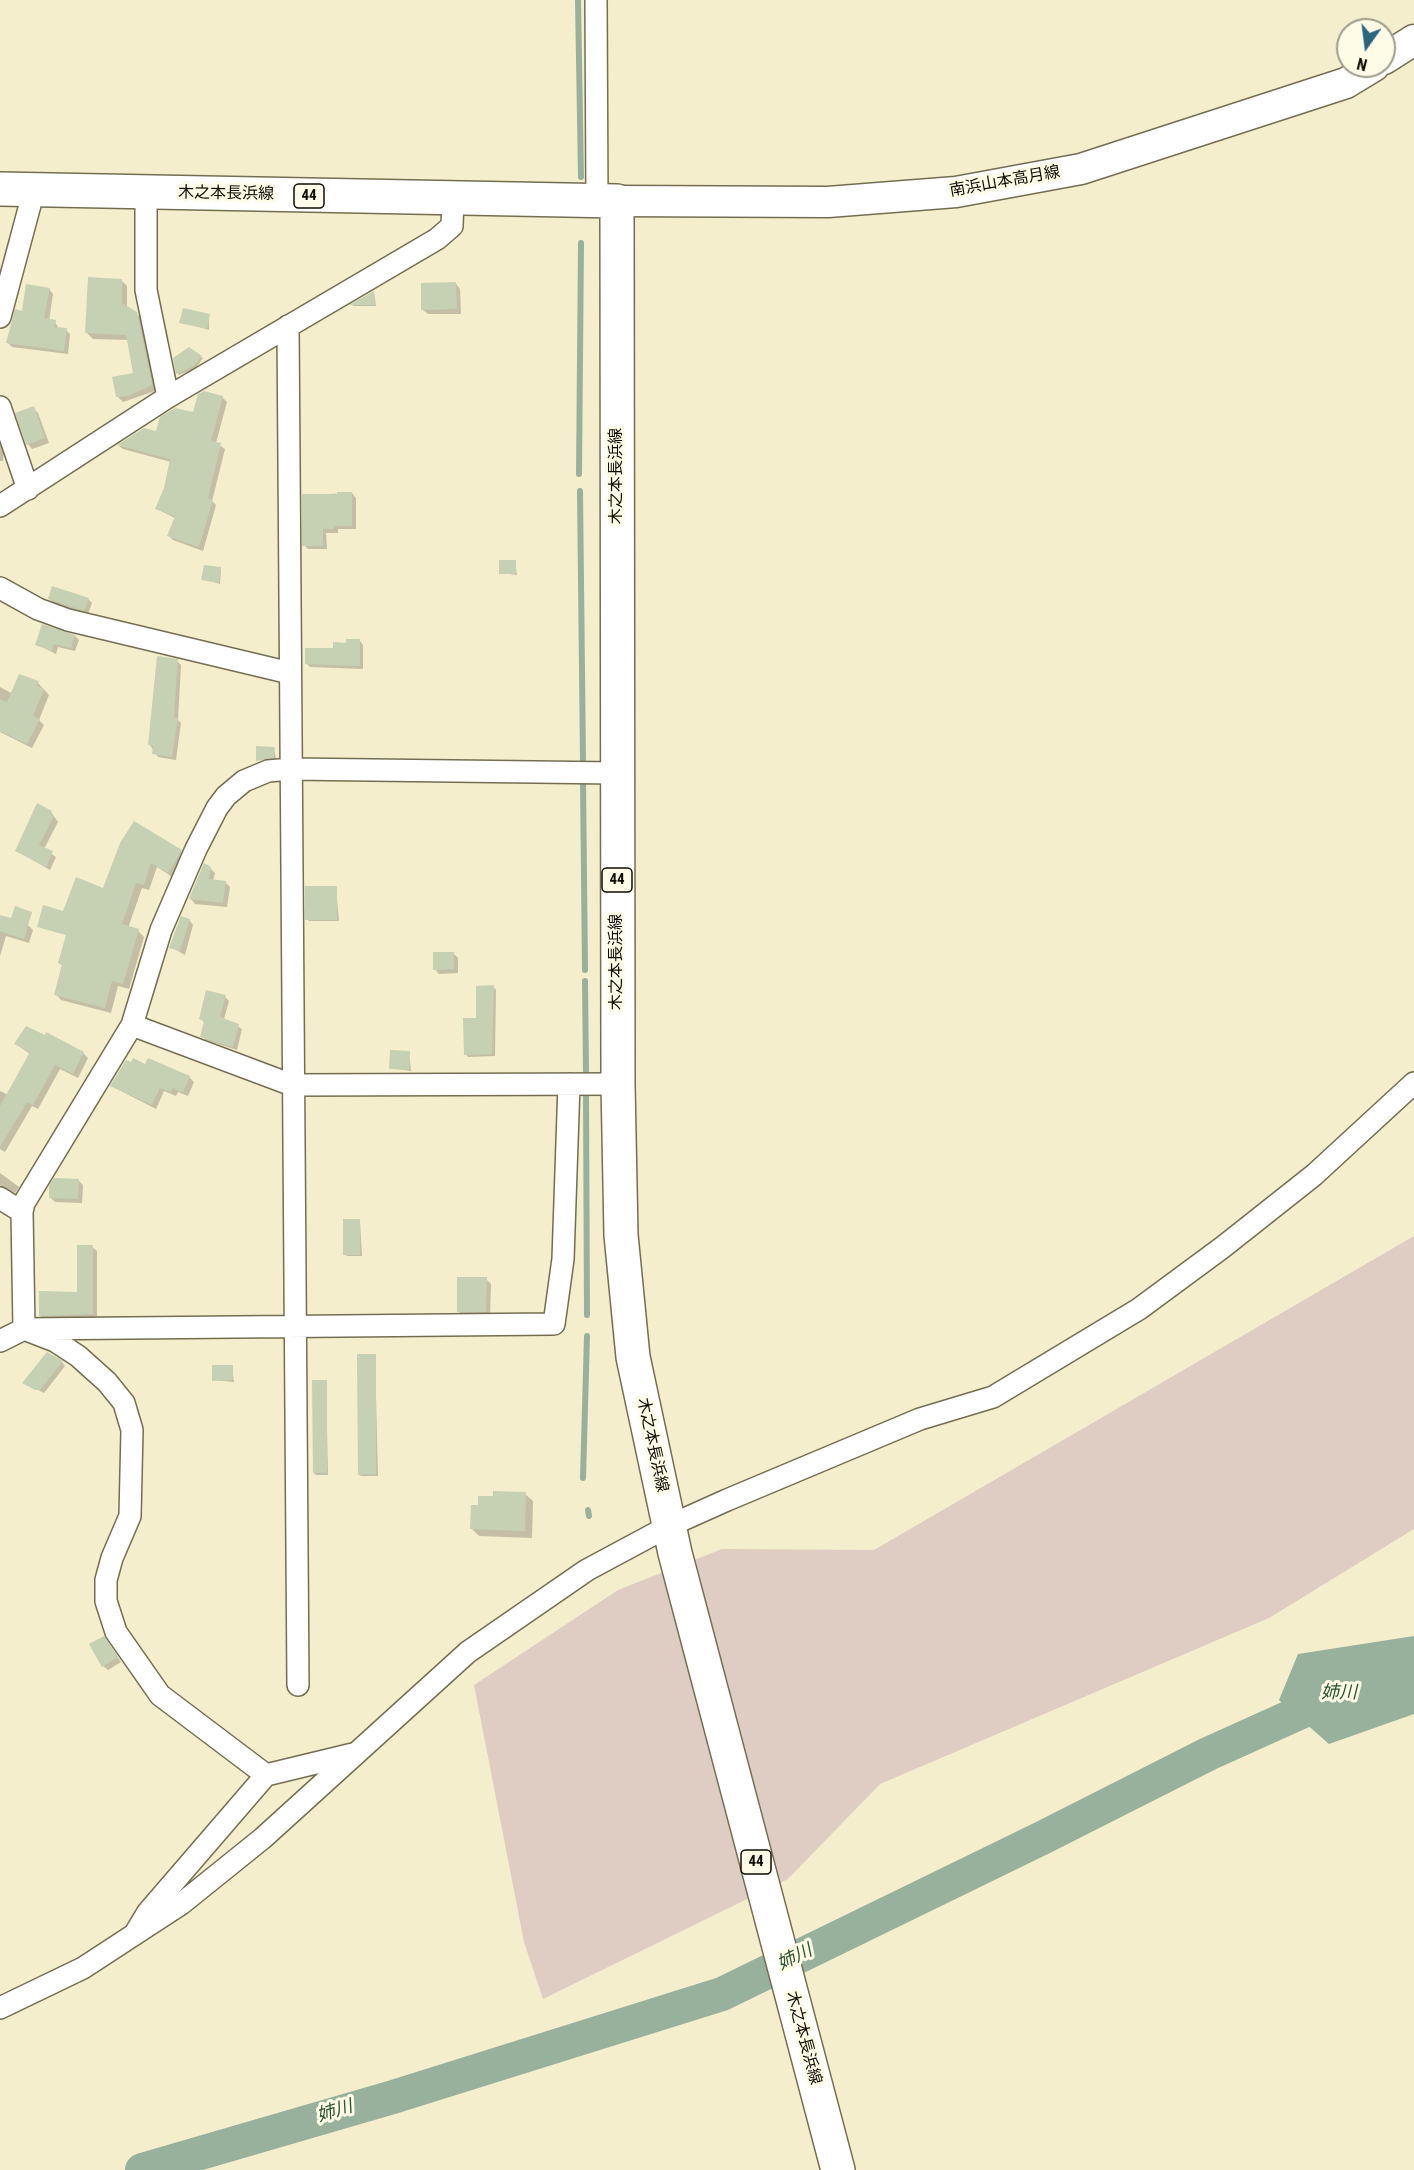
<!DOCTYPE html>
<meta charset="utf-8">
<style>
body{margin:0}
#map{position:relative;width:1414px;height:2170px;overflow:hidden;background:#f4eecd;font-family:"Roboto Condensed",sans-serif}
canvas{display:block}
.north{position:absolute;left:1336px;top:18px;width:60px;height:60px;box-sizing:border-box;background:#fefbe7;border:2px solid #9e9b8c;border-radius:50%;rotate:194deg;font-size:16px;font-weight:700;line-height:24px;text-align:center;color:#0e0c03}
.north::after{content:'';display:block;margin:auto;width:21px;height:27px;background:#2b667e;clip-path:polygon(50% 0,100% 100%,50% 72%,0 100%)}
</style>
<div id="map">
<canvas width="1414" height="2170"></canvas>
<div class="north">N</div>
</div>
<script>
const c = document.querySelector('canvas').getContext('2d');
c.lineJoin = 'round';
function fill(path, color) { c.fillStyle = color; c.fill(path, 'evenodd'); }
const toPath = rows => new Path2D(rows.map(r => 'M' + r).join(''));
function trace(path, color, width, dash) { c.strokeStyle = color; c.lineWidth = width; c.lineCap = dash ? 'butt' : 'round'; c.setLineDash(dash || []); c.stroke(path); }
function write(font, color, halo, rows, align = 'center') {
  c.font = font + ' "Roboto Condensed","Noto Sans JP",sans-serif'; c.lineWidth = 6; c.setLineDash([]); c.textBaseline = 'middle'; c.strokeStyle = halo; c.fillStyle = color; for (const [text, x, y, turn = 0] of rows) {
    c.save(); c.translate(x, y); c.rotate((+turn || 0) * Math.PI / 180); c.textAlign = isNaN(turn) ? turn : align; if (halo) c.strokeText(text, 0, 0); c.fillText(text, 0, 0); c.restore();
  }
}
const green = toPath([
 [1414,1236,1414,1529,1269,1618,880,1784,788,1879,543,1999,524,1942,474,1685,618,1590,722,1549,874,1550]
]);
const water = toPath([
 [1414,1636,1414,1714,1329,1744,1279,1700,1298,1654]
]);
const shadow = toPath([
 [121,280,127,286,127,308,143,319,158,390,123,402,117,396,135,375,129,340,93,339,87,333],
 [456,284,460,289,461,314,428,314,423,310],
 [49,289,53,294,49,321,55,322,59,329,66,330,70,334,68,354,12,347,7,342,23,312],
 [374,292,376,306,352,306],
 [209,316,209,330,181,322],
 [201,357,203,358,196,368,179,375,178,373],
 [222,397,227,402,216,443,225,449,212,501,216,505,203,551,173,540,169,536,175,518,157,509,165,488,171,462,123,449,119,446,144,430,157,433],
 [33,408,38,413,49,443,32,449,28,444],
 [0,439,4,452,3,461,0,461],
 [352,493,356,498,356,529,338,529,338,533,326,533,327,549,308,549,304,545,303,495],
 [515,561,517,575,501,573],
 [221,569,220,584,203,579],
 [49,599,88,599,92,603,88,614,54,603],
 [75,636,79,640,75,651,58,647,56,654,36,644],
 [360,641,363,645,363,669,310,667,306,663,334,650,335,644],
 [177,661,181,665,178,720,181,723,176,760,158,757,150,745],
 [38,683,49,695,39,720,44,725,32,748,0,732,0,687,13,694],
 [274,749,276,759,257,760],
 [51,812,58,822,44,849,56,857,50,870,17,851],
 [122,844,181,851,187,857,174,878,157,867,149,890,142,888,128,928,138,931,144,937,129,989,118,986,111,1013,61,1000,56,994,63,966,59,963,104,890],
 [210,868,215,873,213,881,225,882,230,887,227,907,195,904,191,899],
 [336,888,339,921,309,921,307,919],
 [0,917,28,925,33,930,29,943,6,936,0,956],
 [189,920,193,925,185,955,171,947],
 [453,953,458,958,458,973,439,974,435,969],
 [493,987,496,990,495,1056,468,1057,466,1054],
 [225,997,229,1001,224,1019,242,1029,237,1050,206,1040,202,1036,205,1023,201,1019],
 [16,1044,83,1053,88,1058,78,1078,60,1069,38,1109,32,1106,5,1152,0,1149,0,1091,8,1095,30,1054],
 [409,1052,411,1071,391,1068],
 [146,1066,189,1077,194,1082,188,1096,178,1092,176,1096,164,1091,156,1109,111,1086],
 [0,1173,19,1187,15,1193,6,1189,0,1191],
 [78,1180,83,1185,82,1203,55,1202,51,1198],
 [360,1221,362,1256,347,1256,345,1254],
 [92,1247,97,1251,97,1318,45,1320,40,1316,79,1294],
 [486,1279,491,1284,490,1316,463,1316,459,1312],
 [375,1356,378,1476,361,1476,359,1474],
 [62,1362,65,1366,44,1393,24,1383],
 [232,1367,234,1382,214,1380],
 [326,1381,328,1475,316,1475,314,1473],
 [525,1494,533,1501,532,1538,479,1536,471,1528],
 [104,1638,121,1662,108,1670,103,1666]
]);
const stream = toPath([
 [578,0,581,177],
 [579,474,581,243],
 [580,491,583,762],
 [583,781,585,970],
 [585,981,586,1071],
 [586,1094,587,1315],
 [583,1478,587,1336],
 [588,1510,589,1516]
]);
const river = toPath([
 [142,2170,393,2097,722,1994,1042,1838,1208,1754,1414,1661]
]);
const building = toPath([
 [88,277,122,279,122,303,137,312,152,385,128,396,116,397,112,377,133,373,126,335,85,333],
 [456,282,457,309,421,310,421,283],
 [26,284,50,288,44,318,56,320,55,327,67,328,64,351,6,343,15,309,22,311],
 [374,291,375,305,349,305],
 [183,308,210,314,207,329,179,323],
 [189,347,202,356,194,366,176,374,173,358],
 [204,391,223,396,211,441,221,443,208,498,213,500,199,547,167,536,175,516,155,509,164,488,170,459,117,445,144,428,156,431,160,417,175,408,193,412,198,394],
 [34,406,45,438,26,445,15,413],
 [337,492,352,492,352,526,334,526,334,529,323,529,323,546,302,546,302,494,337,494],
 [499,560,516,560,516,574,499,574],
 [204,565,221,567,219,583,201,580],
 [52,586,89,598,84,611,48,599],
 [42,624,75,635,71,648,54,644,52,651,35,645],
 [346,639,360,639,360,666,305,664,305,648,333,648,333,642,346,643],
 [157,656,178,659,174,717,178,718,172,757,152,754,153,746,148,745],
 [19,674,39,681,37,686,44,689,33,716,40,719,27,744,0,731,0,699,7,702],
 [256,746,275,747,274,758,256,761],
 [37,803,52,811,50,814,54,816,39,845,53,851,46,867,15,851],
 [134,821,182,850,168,873,151,863,144,885,136,883,122,924,139,929,123,984,112,981,105,1008,54,995,62,964,58,963,66,935,37,927,43,905,63,911,76,877,103,888,120,843],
 [204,863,211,867,209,879,226,881,223,903,189,899],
 [305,886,337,886,337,920,305,920],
 [15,906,32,912,24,939,0,931,0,915,11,918],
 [181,916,190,919,180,951,169,948],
 [433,952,454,952,454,969,433,970],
 [494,985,492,1054,464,1055,463,1018,476,1018,476,986],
 [206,990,226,995,220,1017,239,1024,233,1047,200,1037,204,1021,199,1019],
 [26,1026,45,1035,46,1032,84,1052,73,1074,55,1065,33,1105,27,1102,0,1147,0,1106,30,1052,14,1044],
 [390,1050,410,1051,409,1070,389,1069],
 [133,1058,145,1064,148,1058,190,1076,183,1093,173,1088,171,1092,160,1088,152,1105,110,1086,126,1060,131,1062],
 [54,1178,79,1179,78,1199,49,1198,49,1186],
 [343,1219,360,1219,360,1255,343,1255],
 [77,1245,93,1245,93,1314,39,1316,39,1291,77,1292],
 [457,1277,487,1277,486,1312,457,1312],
 [47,1352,63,1361,40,1390,35,1390,22,1383],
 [357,1354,376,1354,376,1474,358,1475],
 [212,1365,233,1365,233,1380,212,1381],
 [312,1380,327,1380,327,1473,313,1473],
 [493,1491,526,1492,525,1531,470,1529,471,1505,478,1505,478,1496,493,1496],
 [104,1636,118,1657,102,1667,89,1644]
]);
const street = toPath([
 [596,0,597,201],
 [146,192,146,290,168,397],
 [0,317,34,190],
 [288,326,298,1685],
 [0,407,28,489],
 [0,506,168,397,437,239,452,226,453,199],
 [0,588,38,609,68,620,290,673],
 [616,773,290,769,268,771,244,781,226,796,217,808,196,849,161,930,132,1025,292,1085,618,1084],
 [132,1025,24,1203,22,1212,24,1329,55,1341,78,1356,107,1382,124,1403,132,1430,130,1516,112,1558,106,1580,106,1601,116,1632,160,1695,266,1775,353,1754],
 [0,1198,22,1212],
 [0,1341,24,1329,554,1324,563,1259,569,1084],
 [136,1932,148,1912,266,1775],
 [0,2008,83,1968,181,1904,263,1838,468,1652,587,1570,669,1526,727,1500,920,1419,993,1397,1139,1309,1223,1247,1314,1175,1414,1083]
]);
const secondary = toPath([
 [1384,59,1414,40],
 [617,201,828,202,956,192,1081,169,1346,83,1374,66]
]);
const primary = toPath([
 [0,189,617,201,618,1084,621,1235,633,1357,675,1553,838,2170]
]);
const shields = [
 [309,196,30],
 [617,880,30],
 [756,1862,30]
];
const shieldNames = [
 ["44",309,196],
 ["44",617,880],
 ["44",756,1862]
];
const streetNames = [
 ["南浜山本高月線",1005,182,-10],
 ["木之本長浜線",226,194,1],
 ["木之本長浜線",617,476,-90],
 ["木之本長浜線",617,962,-90],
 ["木之本長浜線",652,1445,78],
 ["木之本長浜線",803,2038,75]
];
const waterNames = [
 ["姉川",1339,1693],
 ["姉川",795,1958,-26],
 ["姉川",335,2112,-17]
];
fill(green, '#dfccc3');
fill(water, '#98b19c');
fill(shadow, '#0003');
trace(stream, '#98b19c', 6);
trace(river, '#98b19c', 34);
fill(building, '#c5d1b2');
trace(street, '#736e51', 24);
trace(secondary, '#736e51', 33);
trace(primary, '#736e51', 36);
trace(street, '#fff', 21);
trace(secondary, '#fff', 30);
trace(primary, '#fff', 33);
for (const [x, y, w] of shields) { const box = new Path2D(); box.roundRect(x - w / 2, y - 12, w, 24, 4.5); c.fillStyle = '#fefbe7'; c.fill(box); trace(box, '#0e0c03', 1.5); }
write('bold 15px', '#0e0c03', null, shieldNames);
write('16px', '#0e0c03', '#fefbe7', streetNames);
write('italic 18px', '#2b5435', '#fefbe7', waterNames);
</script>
